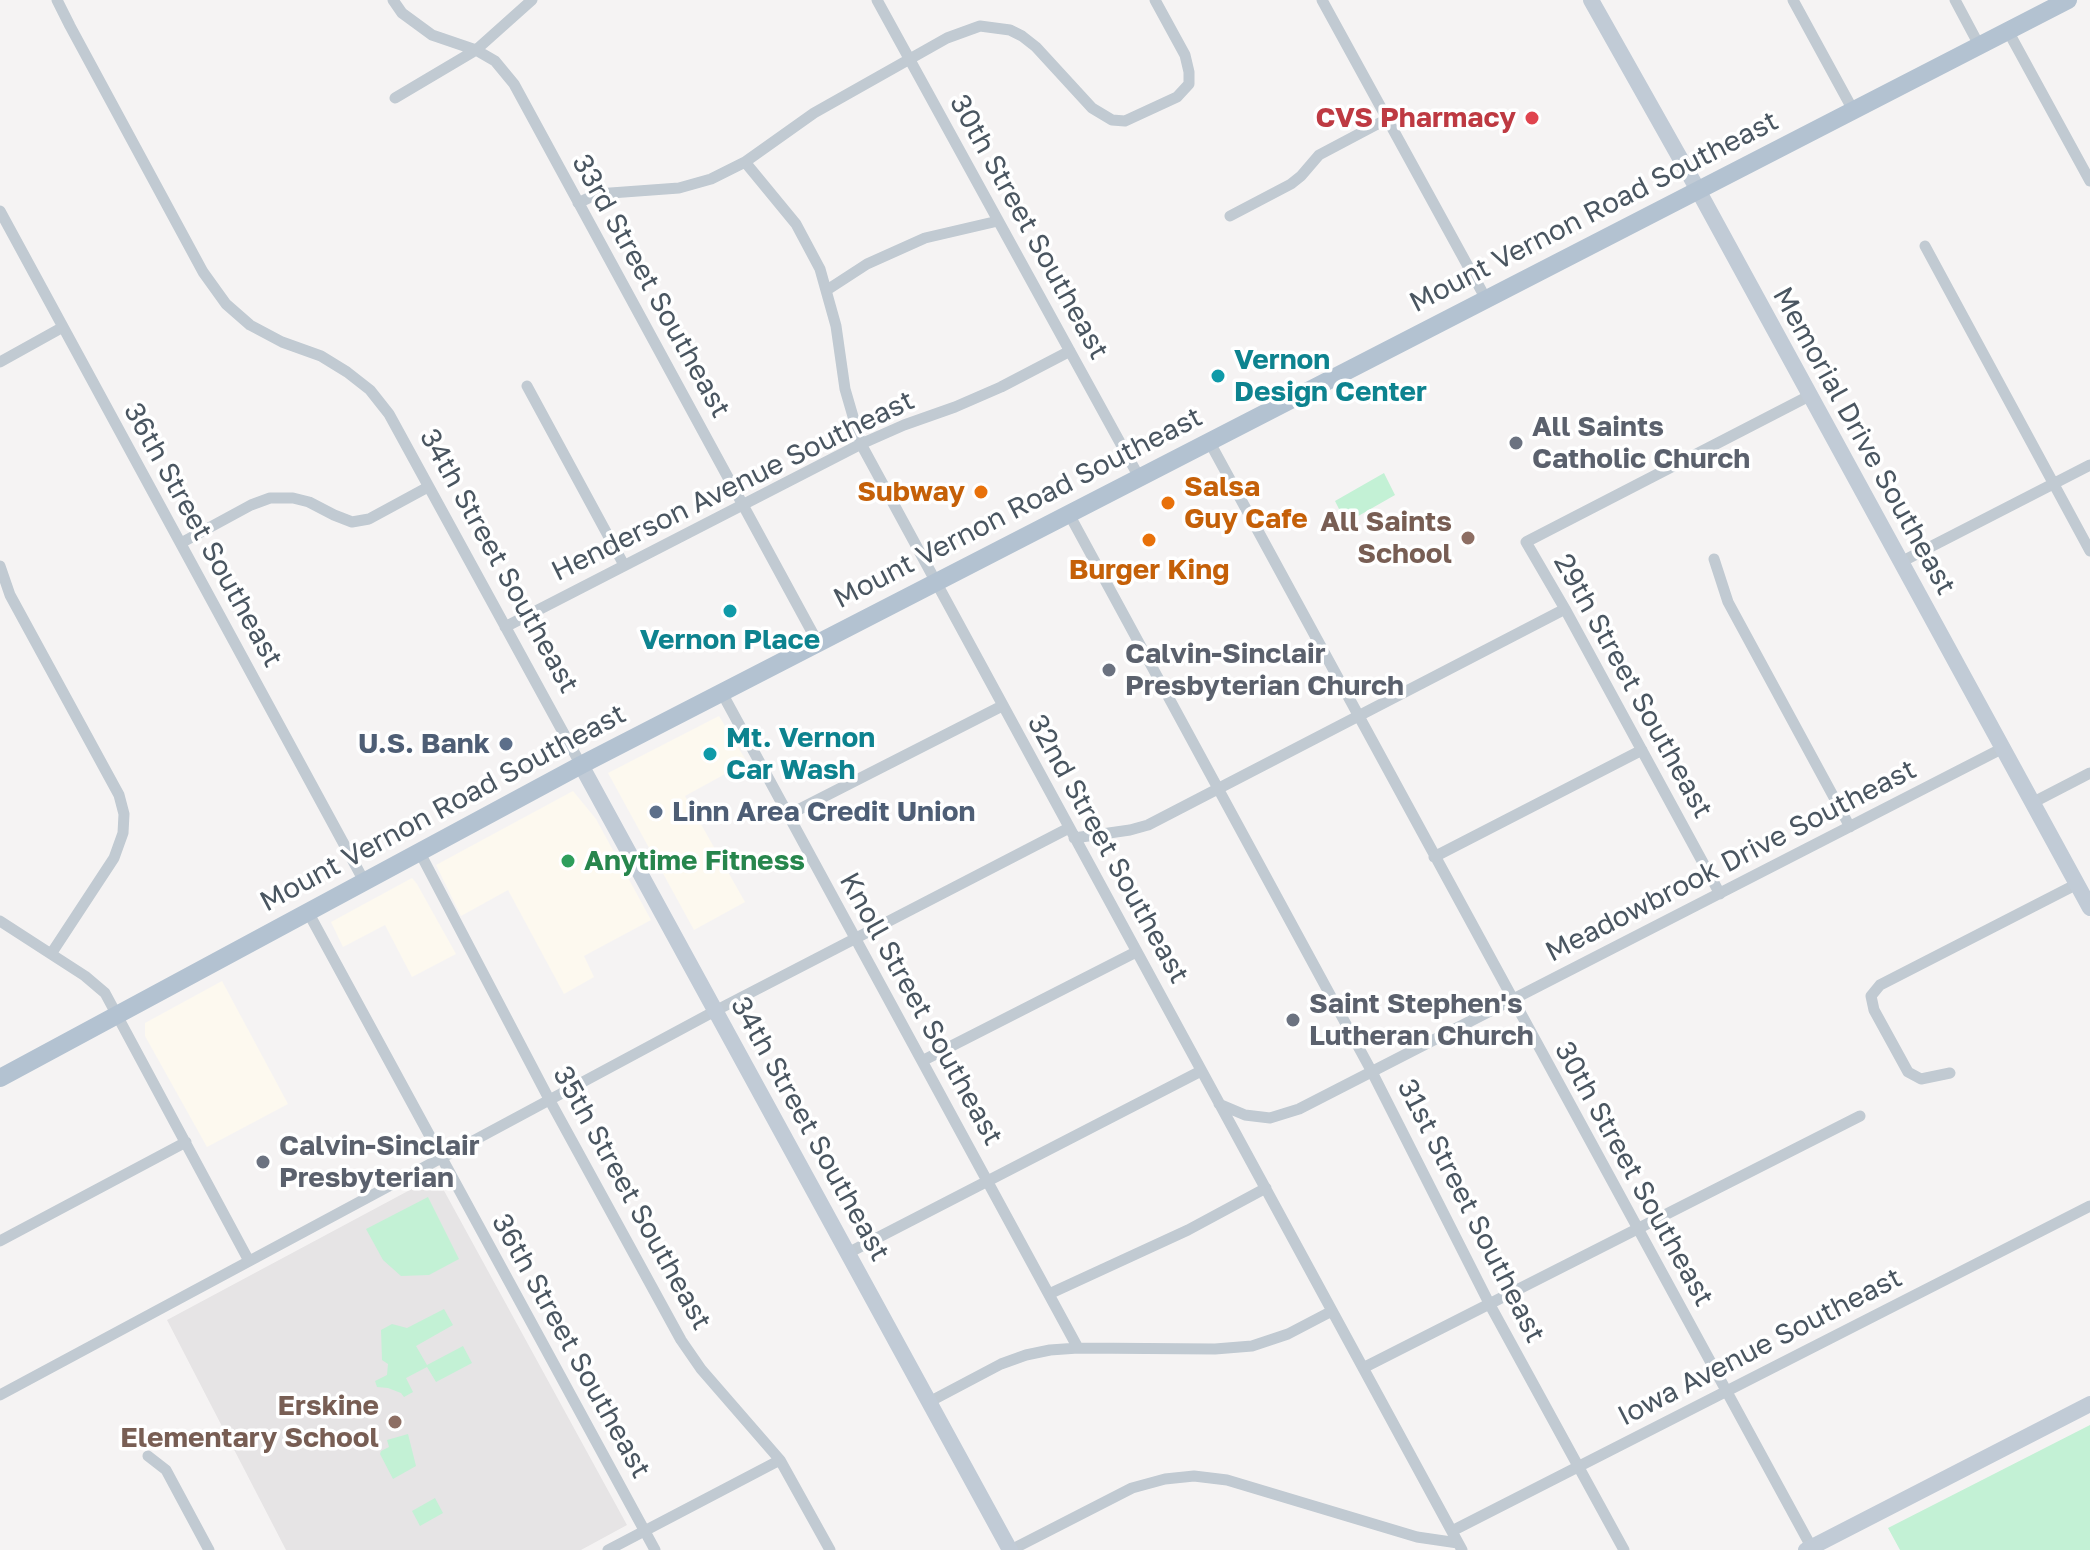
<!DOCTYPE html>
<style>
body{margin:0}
canvas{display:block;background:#f5f3f3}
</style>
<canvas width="2090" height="1550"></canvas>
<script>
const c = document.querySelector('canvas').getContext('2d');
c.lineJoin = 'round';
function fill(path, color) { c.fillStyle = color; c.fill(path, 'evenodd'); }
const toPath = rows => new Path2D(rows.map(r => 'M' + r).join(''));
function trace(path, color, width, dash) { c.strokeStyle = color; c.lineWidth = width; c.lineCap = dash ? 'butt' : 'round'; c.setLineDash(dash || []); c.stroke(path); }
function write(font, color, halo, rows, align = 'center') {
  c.font = font + ' "Golos Text",sans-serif'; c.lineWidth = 7; c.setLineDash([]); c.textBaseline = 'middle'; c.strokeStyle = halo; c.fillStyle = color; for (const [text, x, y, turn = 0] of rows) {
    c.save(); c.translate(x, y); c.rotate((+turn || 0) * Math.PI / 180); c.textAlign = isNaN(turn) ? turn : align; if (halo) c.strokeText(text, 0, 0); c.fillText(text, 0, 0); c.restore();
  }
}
const commercial = toPath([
 [719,716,747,762,685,796,745,902,694,930,608,773],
 [573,791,596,819,651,920,584,956,594,977,564,994,508,890,461,916,436,865],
 [412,878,417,884,456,954,412,977,385,925,343,947,331,922],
 [222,981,288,1104,207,1147,145,1036,145,1023]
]);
const education = toPath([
 [436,1176,627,1525,581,1550,286,1550,167,1320]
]);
const green = toPath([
 [1384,473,1395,495,1346,523,1335,501],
 [428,1197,459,1259,429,1275,401,1276,383,1260,366,1229],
 [444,1309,453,1325,416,1346,427,1365,463,1346,472,1363,436,1382,427,1367,406,1378,413,1392,404,1397,401,1393,388,1388,377,1387,375,1381,387,1375,388,1364,382,1360,381,1330,392,1324,407,1328],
 [2090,1425,2090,1550,1900,1550,1888,1528],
 [408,1434,416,1466,393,1479,380,1454,381,1451,389,1447,387,1440],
 [435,1498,443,1513,420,1526,412,1511]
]);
const street = toPath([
 [57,0,70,26,203,272,226,304,250,325,282,342,321,356,347,372,370,390,389,414,581,765],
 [393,0,402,13,432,35,476,50,495,61,514,84,818,643],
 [877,0,1139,477],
 [1322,0,1486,299],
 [1793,0,1853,110],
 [1955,0,1979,45],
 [2008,31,2090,181],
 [395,98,476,50,532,0],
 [745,162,796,224,820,269,836,326,845,389,861,444,1462,1550],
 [578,203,597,194,679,188,711,179,745,162,814,113,947,38,980,26,1010,30,1022,36,1036,47,1092,108,1112,120,1125,121,1177,97,1189,84,1189,72,1185,55,1155,0],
 [0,211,364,881],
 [1230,216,1291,184,1301,176,1319,155,1387,119],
 [1925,246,2090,551],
 [827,290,867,264,925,238,998,221],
 [0,362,63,327],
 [527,386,624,565],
 [1209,441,1813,1550],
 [1069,514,1372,1072,1490,1305,1624,1550],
 [181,543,251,505,270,498,293,498,309,502,334,515,352,522,369,519,428,487],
 [1714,559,1728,602,1850,827],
 [1901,562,2090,465],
 [0,566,10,595,119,795,124,814,123,833,114,858,51,954],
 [505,627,861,444,904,425,955,407,1001,387,1070,351],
 [722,693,1078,1348],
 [2032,803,2090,773],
 [788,815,1002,706],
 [1074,838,1130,830,1148,825,1565,609],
 [419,851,549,1099,681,1340,701,1369,780,1460,830,1550],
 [1434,857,1642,750],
 [1720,894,1565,609,1526,542,1809,396],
 [308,912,655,1550],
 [0,921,85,976,105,993,249,1261],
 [922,1061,1136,952],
 [1950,1073,1921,1079,1908,1072,1874,1010,1871,996,1880,985,2077,884],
 [1219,1104,1245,1115,1270,1118,1299,1109,2003,748],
 [0,1241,186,1142],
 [848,1253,1201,1071],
 [1049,1294,1188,1230,1266,1188],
 [1363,1368,1860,1116],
 [0,1395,715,1011,1069,828],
 [929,1402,1001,1364,1026,1355,1050,1350,1078,1348,1215,1349,1252,1346,1288,1334,1332,1311],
 [148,1456,166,1470,209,1550],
 [1452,1531,2090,1206],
 [608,1550,780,1460],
 [1011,1550,1132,1488,1165,1479,1194,1476,1227,1480,1417,1537,1458,1543]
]);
const secondary = toPath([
 [1591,0,1698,190,2090,908],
 [581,765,1010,1550],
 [1806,1550,2090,1404]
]);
const primary = toPath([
 [0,1078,581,765,2068,0]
]);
const markers = [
 [1532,118,8,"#e0444e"],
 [1218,376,8,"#0f9aa8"],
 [1516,443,8,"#6b7280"],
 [981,492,8,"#e8710a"],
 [1168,503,8,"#e8710a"],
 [1468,538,8,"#8d6e63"],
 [1149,540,8,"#e8710a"],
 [730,611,8,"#0f9aa8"],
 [1109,670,8,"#6b7280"],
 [506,744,8,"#5c6f8a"],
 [710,754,8,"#0f9aa8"],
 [656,812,8,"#5c6f8a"],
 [568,861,8,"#2e9e5b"],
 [1293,1020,8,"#6b7280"],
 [263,1162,8,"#6b7280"],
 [395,1422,8,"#8d6e63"]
];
const healthNames = [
 ["CVS Pharmacy",1516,118]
];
const streetNames = [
 ["Mount Vernon Road Southeast",1594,212,-27],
 ["30th Street Southeast",1029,227,61],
 ["33rd Street Southeast",651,286,61],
 ["Memorial Drive Southeast",1864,441,61],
 ["Henderson Avenue Southeast",733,486,-26],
 ["Mount Vernon Road Southeast",1018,508,-27],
 ["36th Street Southeast",203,535,61],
 ["34th Street Southeast",499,561,61],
 ["29th Street Southeast",1633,686,61],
 ["Mount Vernon Road Southeast",443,808,-28],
 ["32nd Street Southeast",1108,849,61],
 ["Meadowbrook Drive Southeast",1731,861,-27],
 ["Knoll Street Southeast",921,1009,61],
 ["34th Street Southeast",810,1129,61],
 ["30th Street Southeast",1634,1174,61],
 ["35th Street Southeast",632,1198,61],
 ["31st Street Southeast",1471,1211,63],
 ["36th Street Southeast",571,1346,61],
 ["Iowa Avenue Southeast",1760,1347,-27]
];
const cultureNames = [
 ["Vernon",1234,360],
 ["Design Center",1234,392],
 ["Vernon Place",730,640,"center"],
 ["Mt. Vernon",726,738],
 ["Car Wash",726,770]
];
const worshipNames = [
 ["All Saints",1532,427],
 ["Catholic Church",1532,459],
 ["Calvin-Sinclair",1125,654],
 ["Presbyterian Church",1125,686],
 ["Saint Stephen's",1309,1004],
 ["Lutheran Church",1309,1036],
 ["Calvin-Sinclair",279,1146],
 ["Presbyterian",279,1178]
];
const foodNames = [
 ["Salsa",1184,487],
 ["Guy Cafe",1184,519],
 ["Subway",965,492,"right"],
 ["Burger King",1149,570,"center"]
];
const educationNames = [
 ["All Saints",1452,522],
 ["School",1452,554],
 ["Erskine",379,1406],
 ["Elementary School",379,1438]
];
const serviceNames = [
 ["U.S. Bank",490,744],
 ["Linn Area Credit Union",672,812,"left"]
];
const leisureNames = [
 ["Anytime Fitness",584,861]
];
fill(commercial, '#fdf9ef');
fill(education, '#e6e4e5');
fill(green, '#c3f1d5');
trace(street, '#c1cad2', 11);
trace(secondary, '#c1cbd6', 16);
trace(primary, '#b3c2d1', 18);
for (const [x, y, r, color] of markers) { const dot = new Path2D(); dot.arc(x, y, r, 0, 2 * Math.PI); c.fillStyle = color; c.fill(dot); trace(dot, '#fff', 3); }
write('bold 28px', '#be3a42', '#fff', healthNames, 'right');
write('28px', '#4a5661', '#fff', streetNames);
write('bold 28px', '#0d838f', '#fff', cultureNames, 'left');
write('bold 28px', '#5b616d', '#fff', worshipNames, 'left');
write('bold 28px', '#c56008', '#fff', foodNames, 'left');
write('bold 28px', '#785e54', '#fff', educationNames, 'right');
write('bold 28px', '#4e5e75', '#fff', serviceNames, 'right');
write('bold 28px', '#27864d', '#fff', leisureNames, 'left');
</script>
